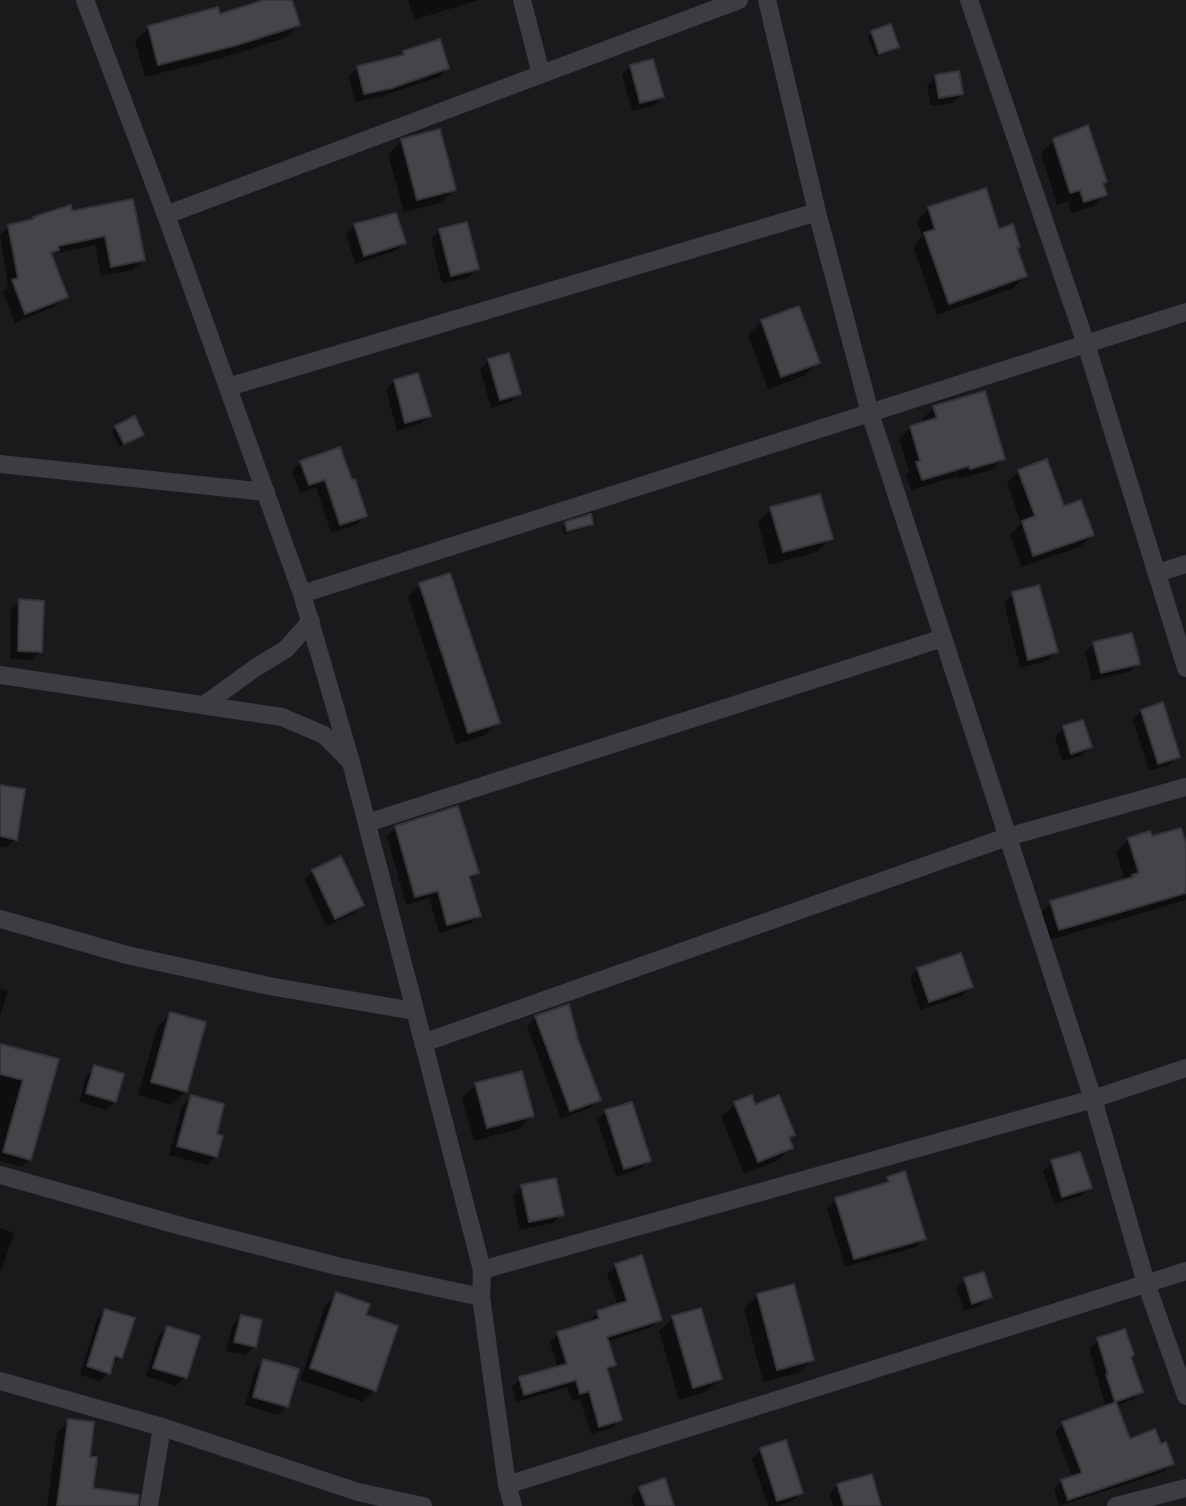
<!DOCTYPE html>
<style>
body{margin:0}
canvas{display:block;background:#1a1a1c}
</style>
<canvas width="1186" height="1506"></canvas>
<script>
const c = document.querySelector('canvas').getContext('2d');
c.lineJoin = 'round';
function fill(path, color) { c.fillStyle = color; c.fill(path, 'evenodd'); }
const toPath = rows => new Path2D(rows.map(r => 'M' + r).join(''));
function trace(path, color, width, dash) { c.strokeStyle = color; c.lineWidth = width; c.lineCap = dash ? 'butt' : 'round'; c.setLineDash(dash || []); c.stroke(path); }
const shadow = toPath([
 [270,0,290,0,298,25,285,38,222,58,145,77,135,41,149,28,219,16],
 [408,0,479,0,414,20],
 [872,33,897,46,893,50,876,57,868,37],
 [404,53,447,68,439,77,382,96,355,102,349,76,358,68,398,59],
 [631,66,662,97,653,106,632,111,622,75],
 [936,77,962,94,953,103,931,106,927,86],
 [402,141,454,189,440,203,404,212,388,154],
 [1054,141,1102,184,1105,195,1092,207,1071,213,1068,201,1057,205,1041,153],
 [929,209,998,231,1016,249,1025,276,1013,288,937,315,913,246,922,237,917,221],
 [71,213,143,260,133,270,101,276,95,245,53,254,50,257,66,296,56,306,15,323,3,292,8,287,0,235,9,227,30,222,34,218],
 [355,226,404,243,395,251,355,264,346,234],
 [440,230,477,269,468,278,442,284,431,239],
 [762,321,818,363,804,376,768,389,748,335],
 [489,360,519,394,511,402,491,408,480,369],
 [395,381,429,416,420,424,397,431,386,390],
 [934,408,1003,459,991,470,959,479,958,476,911,490,906,475,909,472,899,438,911,427,924,424,922,419],
 [116,427,142,434,119,447,112,431],
 [339,449,365,516,356,525,331,533,316,487,300,493,292,471,301,462],
 [1019,471,1092,535,1080,547,1021,567,1010,535,1021,523,1007,483],
 [771,509,831,538,817,552,769,565,758,522],
 [592,523,588,527,564,534,562,528,566,524],
 [420,585,498,723,485,735,456,745,408,597],
 [1013,594,1056,652,1047,661,1020,668,1004,603],
 [20,601,41,651,32,660,10,659,11,610],
 [1094,644,1138,663,1129,672,1092,681,1085,652],
 [1141,711,1178,756,1169,765,1149,771,1133,720],
 [1064,728,1090,747,1081,756,1062,761,1055,737],
 [0,786,15,839,6,848,0,846],
 [396,827,477,872,469,880,479,915,470,924,439,933,429,898,406,905,387,836],
 [1129,839,1150,839,1186,849,1186,900,1046,941,1039,915,1051,903,1125,881,1116,852],
 [313,871,362,905,353,914,326,926,305,880],
 [918,969,971,987,962,996,920,1010,910,978],
 [0,989,8,991,0,1016],
 [171,1014,186,1091,172,1105,138,1095,157,1027],
 [536,1017,599,1099,590,1108,561,1119,527,1026],
 [0,1046,57,1061,30,1159,22,1167,0,1161],
 [95,1067,115,1101,106,1110,79,1102,86,1076],
 [476,1084,532,1115,519,1129,474,1141,462,1098],
 [191,1097,216,1156,207,1165,169,1155,182,1106],
 [735,1104,754,1107,793,1134,788,1139,791,1148,777,1161,744,1174,721,1117],
 [606,1112,649,1160,640,1169,616,1177,597,1120],
 [1052,1162,1090,1188,1081,1196,1054,1204,1043,1171],
 [888,1178,924,1238,916,1247,845,1267,827,1208,836,1200,880,1187],
 [522,1187,562,1214,553,1223,520,1230,513,1196],
 [0,1228,14,1233,0,1274],
 [616,1265,660,1319,652,1327,607,1342,614,1365,606,1373,620,1419,612,1428,591,1434,580,1399,572,1401,567,1387,516,1402,512,1387,520,1379,558,1368,550,1342,558,1334,590,1323,589,1321,598,1312,618,1306,607,1274],
 [965,1280,990,1296,982,1305,964,1311,956,1288],
 [337,1294,364,1316,375,1390,363,1402,300,1380,325,1306],
 [758,1295,812,1360,798,1373,763,1382,744,1309],
 [105,1311,121,1357,111,1365,108,1373,100,1381,80,1375,97,1319],
 [241,1317,254,1347,245,1355,226,1351,232,1326],
 [673,1318,720,1379,706,1392,679,1400,659,1331],
 [167,1328,185,1377,176,1386,146,1376,158,1336],
 [1098,1340,1129,1358,1141,1391,1132,1400,1116,1406,1129,1441,1160,1446,1172,1463,1164,1472,1059,1506,1054,1489,1062,1481,1073,1478,1055,1432,1063,1423,1106,1408,1089,1348],
 [264,1361,287,1406,278,1415,245,1405,255,1370],
 [69,1421,88,1458,91,1489,118,1506,47,1506,57,1433],
 [761,1450,801,1493,792,1501,778,1506,768,1506,752,1459],
 [838,1485,876,1506,833,1506,829,1494],
 [640,1488,672,1506,634,1506,631,1497]
]);
const building = toPath([
 [264,0,292,0,300,25,237,45,158,65,148,26,218,7,220,14,264,0],
 [891,24,899,47,879,54,871,31,891,24],
 [440,39,449,68,392,88,364,94,357,66,404,55,403,51,440,39],
 [653,59,664,97,640,103,630,65,653,59],
 [959,71,963,94,939,98,935,75,959,71],
 [1088,125,1107,182,1103,183,1107,195,1084,202,1080,190,1070,193,1053,139,1088,125],
 [440,129,456,190,417,200,401,139,440,129],
 [986,188,999,229,1013,224,1020,247,1017,248,1027,276,949,304,924,233,935,229,928,207,986,188],
 [133,199,145,260,111,267,105,236,58,246,59,250,51,253,68,297,25,314,12,280,18,278,8,225,34,219,33,217,71,205,72,211,133,199],
 [396,213,406,243,364,256,354,224,396,213],
 [467,222,479,269,451,276,439,229,467,222],
 [799,306,820,363,781,377,761,320,799,306],
 [509,353,521,394,500,400,488,359,509,353],
 [418,373,431,416,405,423,394,380,418,373],
 [985,391,1005,459,970,469,969,466,922,480,916,462,920,461,910,426,937,418,933,406,985,391],
 [135,416,144,435,124,444,115,426,135,416],
 [340,447,352,480,355,479,367,516,340,525,325,480,309,485,300,461,340,447],
 [1047,459,1064,506,1081,500,1094,535,1033,556,1022,521,1035,516,1018,470,1047,459],
 [820,494,833,539,783,552,770,507,820,494],
 [591,514,593,524,567,531,565,522,591,514],
 [450,573,500,723,468,733,419,583,450,573],
 [1039,585,1058,652,1028,660,1012,592,1039,585],
 [19,599,44,601,42,652,18,651,19,599],
 [1132,633,1140,664,1101,673,1093,642,1132,633],
 [1163,702,1180,757,1158,764,1141,710,1163,702],
 [1083,720,1092,747,1071,754,1063,726,1083,720],
 [0,785,25,789,17,840,0,836,0,785],
 [458,806,479,873,469,876,481,916,447,925,438,891,415,897,395,826,458,806],
 [1181,828,1186,843,1186,893,1059,930,1050,901,1133,877,1132,875,1139,873,1128,838,1150,831,1152,836,1181,828],
 [341,856,364,905,335,919,312,870,341,856],
 [961,953,973,987,929,1002,917,968,961,953],
 [569,1004,578,1040,601,1100,570,1111,535,1016,569,1004],
 [170,1012,206,1022,187,1092,151,1082,170,1012],
 [0,1044,59,1059,31,1160,3,1152,23,1080,0,1074,0,1044],
 [94,1065,124,1074,116,1102,86,1093,94,1065],
 [522,1071,534,1116,487,1128,475,1083,522,1071],
 [191,1095,224,1104,217,1134,223,1136,217,1157,177,1146,191,1095],
 [752,1095,755,1105,779,1095,795,1135,789,1137,793,1148,758,1162,734,1102,752,1095],
 [632,1102,651,1161,624,1169,605,1110,632,1102],
 [1080,1152,1092,1188,1062,1197,1051,1160,1080,1152],
 [905,1171,926,1239,854,1259,835,1198,889,1182,887,1177,905,1171],
 [556,1178,564,1215,529,1222,521,1185,556,1178],
 [642,1255,662,1320,607,1337,616,1365,607,1368,622,1420,599,1427,589,1391,580,1394,576,1380,524,1395,519,1377,567,1364,557,1332,599,1319,597,1311,627,1301,615,1264,642,1255],
 [984,1272,992,1297,972,1304,964,1278,984,1272],
 [794,1284,814,1360,777,1370,757,1294,794,1284],
 [336,1292,370,1304,366,1315,398,1326,376,1391,310,1368,336,1292],
 [701,1308,722,1379,693,1388,672,1316,701,1308],
 [105,1309,135,1318,122,1358,115,1356,110,1374,87,1366,105,1309],
 [241,1315,262,1320,256,1347,234,1342,241,1315],
 [167,1326,200,1336,187,1378,153,1368,167,1326],
 [1125,1329,1134,1355,1131,1357,1143,1392,1115,1402,1106,1374,1108,1374,1097,1338,1125,1329],
 [263,1359,299,1369,288,1407,253,1397,263,1359],
 [1116,1402,1130,1439,1155,1429,1161,1444,1166,1442,1174,1464,1068,1500,1061,1480,1082,1473,1062,1422,1116,1402],
 [68,1419,94,1422,90,1457,97,1457,93,1488,139,1495,138,1506,57,1506,68,1419],
 [786,1440,803,1493,777,1501,760,1448,786,1440],
 [872,1474,881,1506,844,1506,837,1484,872,1474],
 [665,1478,674,1506,646,1506,639,1487,665,1478]
]);
const street = toPath([
 [85,0,166,215,302,594,351,762,482,1270,481,1297,507,1485,513,1506],
 [522,0,541,74],
 [767,0,817,212,870,413,1093,1099,1146,1283,1186,1396],
 [969,0,1086,344,1186,668],
 [166,215,739,0],
 [228,387,817,212],
 [0,464,266,492],
 [1157,573,1186,564],
 [302,594,1186,312],
 [0,675,282,717,324,735,350,761],
 [204,705,255,668,286,649,311,621],
 [367,823,943,638],
 [0,919,127,955,269,986,414,1011],
 [423,1043,1007,837,1186,787],
 [0,1175,181,1226,337,1266,481,1297],
 [482,1270,1093,1099,1186,1068],
 [0,1381,162,1427,358,1492,423,1506],
 [507,1485,1186,1271],
 [149,1506,162,1427],
 [1116,1506,1186,1488]
]);
fill(shadow, '#0007');
fill(building, '#444549');
trace(building, '#343538', 2);
trace(street, '#3b3d42', 18);
</script>
